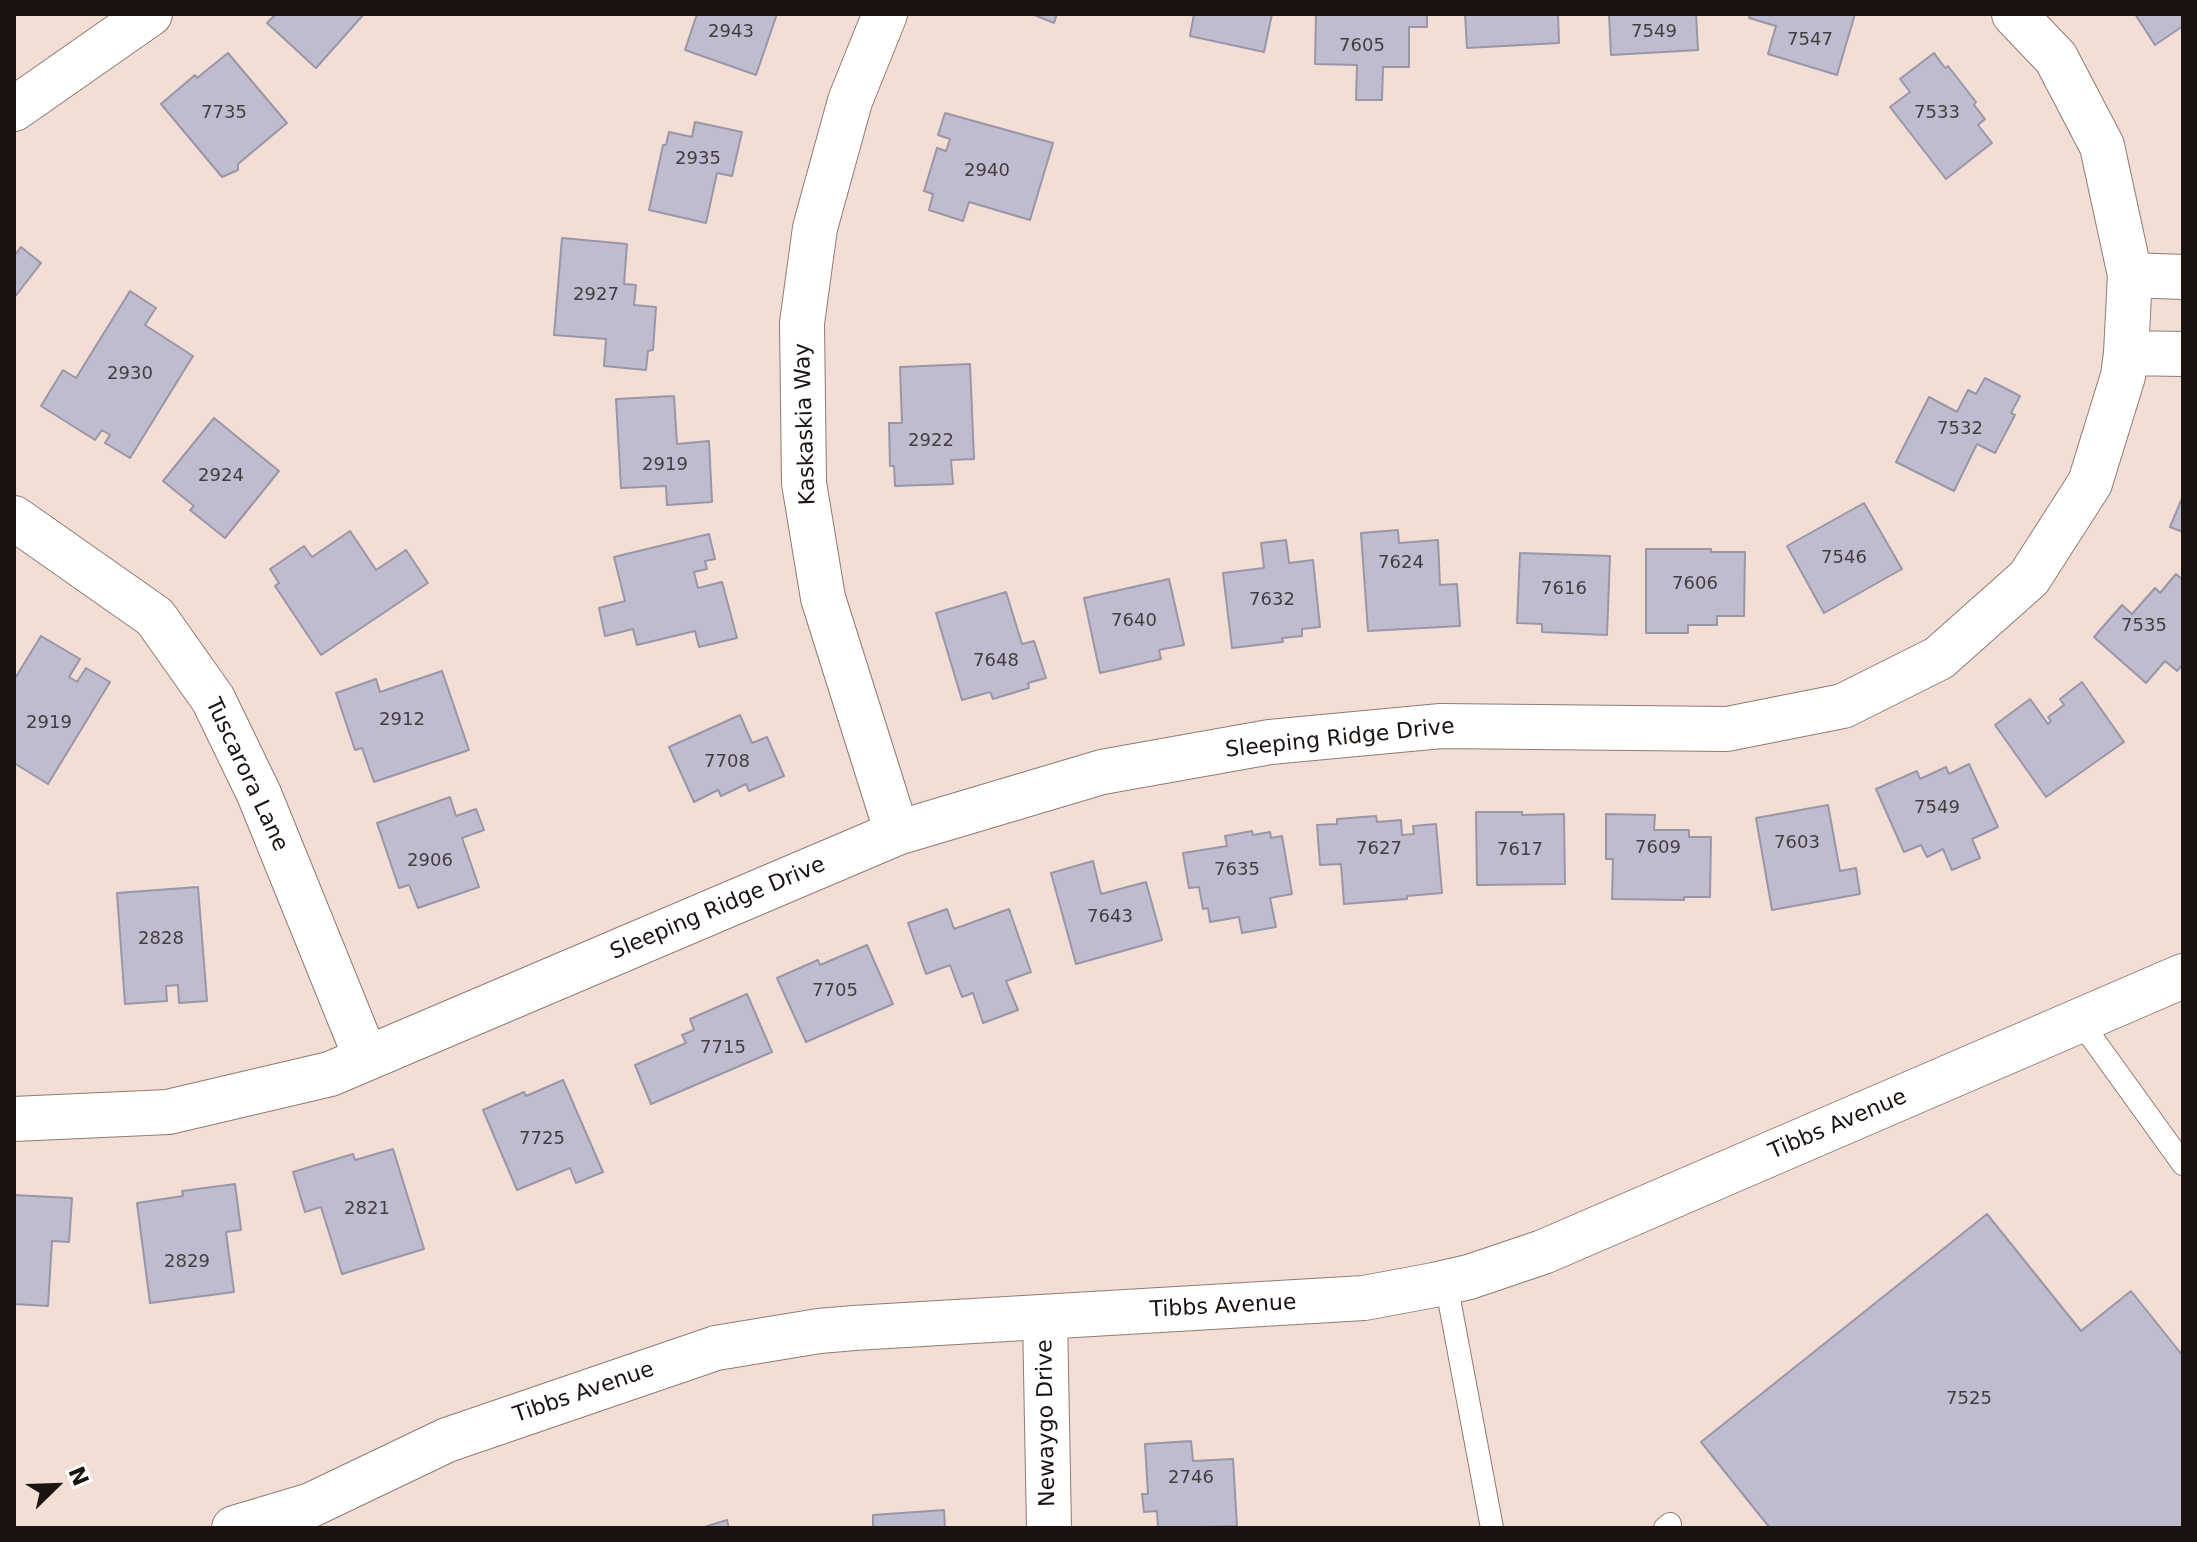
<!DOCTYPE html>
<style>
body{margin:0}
#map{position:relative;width:2197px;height:1542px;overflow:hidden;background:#f3ded5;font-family:"DejaVu Sans",sans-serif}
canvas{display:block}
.frame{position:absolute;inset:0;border:16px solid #1a1310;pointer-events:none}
.north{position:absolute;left:16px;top:1446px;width:80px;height:80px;-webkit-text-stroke:6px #fff;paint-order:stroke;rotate:67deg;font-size:22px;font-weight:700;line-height:32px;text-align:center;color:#1a1310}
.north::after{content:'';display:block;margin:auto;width:28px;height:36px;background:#1a1310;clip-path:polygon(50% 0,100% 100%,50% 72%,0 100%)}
</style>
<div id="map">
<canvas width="2197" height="1542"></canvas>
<div class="frame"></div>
<div class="north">N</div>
</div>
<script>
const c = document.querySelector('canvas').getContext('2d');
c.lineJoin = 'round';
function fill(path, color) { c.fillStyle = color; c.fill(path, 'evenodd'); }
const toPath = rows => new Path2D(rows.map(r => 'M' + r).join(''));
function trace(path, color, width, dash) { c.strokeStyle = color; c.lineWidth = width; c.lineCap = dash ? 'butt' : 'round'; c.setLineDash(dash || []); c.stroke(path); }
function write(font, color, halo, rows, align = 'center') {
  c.font = font + ' "DejaVu Sans",sans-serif'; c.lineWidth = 6; c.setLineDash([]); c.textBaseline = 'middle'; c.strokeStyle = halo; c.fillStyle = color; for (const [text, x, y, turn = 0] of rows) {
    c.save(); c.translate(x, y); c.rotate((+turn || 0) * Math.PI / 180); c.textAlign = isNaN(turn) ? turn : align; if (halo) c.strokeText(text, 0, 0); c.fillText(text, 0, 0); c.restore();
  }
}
const building = toPath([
 [276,14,364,14,316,68,267,23,276,14],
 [697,14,777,14,756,75,685,50,697,14],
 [1032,14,1057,14,1054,23,1032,14],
 [1194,14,1272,14,1264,52,1190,36,1194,14],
 [1316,14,1427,14,1427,27,1409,27,1409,67,1383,67,1382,100,1356,100,1357,65,1315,64,1316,14],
 [1465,14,1558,14,1559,43,1467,48,1465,14],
 [1609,14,1696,14,1698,50,1611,55,1609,14],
 [1750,14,1855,14,1837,75,1768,54,1776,26,1749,18,1750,14],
 [2135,14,2183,14,2183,26,2155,45,2135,14],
 [228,53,287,123,238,164,238,170,222,177,161,104,195,75,197,78,228,53],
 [1934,53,1945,68,1948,66,1976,102,1974,105,1985,119,1978,125,1992,143,1946,179,1890,107,1910,92,1900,79,1934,53],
 [945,113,1053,143,1030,220,969,202,963,221,929,210,933,194,924,191,937,148,946,151,950,139,938,135,945,113],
 [695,122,742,132,732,176,717,173,706,223,649,210,663,145,666,145,669,132,692,137,695,122],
 [562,238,627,244,624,284,636,285,634,305,656,307,653,350,648,351,646,370,604,366,606,339,554,335,562,238],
 [21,247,41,263,14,298,14,256,21,247],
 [130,291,156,308,145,325,193,356,130,458,105,443,110,435,102,430,95,440,41,406,63,370,76,378,130,291],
 [970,364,974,459,951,460,953,484,895,486,894,466,890,466,889,423,902,423,900,367,970,364],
 [1985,378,2020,396,2011,413,2015,415,1995,453,1977,444,1954,491,1896,462,1929,397,1957,412,1968,390,1976,394,1985,378],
 [674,396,677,444,709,441,712,502,667,505,666,486,621,488,616,399,674,396],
 [214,418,279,471,225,538,190,510,194,506,163,481,214,418],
 [2183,496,2183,532,2170,527,2183,496],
 [1864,503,1902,569,1824,613,1787,546,1864,503],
 [1398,530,1399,543,1438,540,1440,585,1457,584,1460,626,1368,631,1361,533,1398,530],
 [350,531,376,570,406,550,428,583,321,655,275,586,279,583,270,569,304,546,312,557,350,531],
 [709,534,715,559,705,561,707,569,694,572,698,588,722,582,737,638,699,647,695,631,637,645,633,629,605,636,599,608,625,601,614,557,709,534],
 [1286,540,1289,563,1313,560,1320,627,1302,629,1302,636,1282,638,1283,642,1232,648,1223,573,1264,568,1261,543,1286,540],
 [1646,549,1711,549,1711,552,1745,552,1744,616,1717,616,1717,625,1688,625,1688,633,1646,633,1646,549],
 [1520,553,1610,556,1607,635,1542,632,1542,624,1517,623,1520,553],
 [2176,574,2183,580,2183,664,2177,671,2165,661,2146,683,2094,637,2122,605,2132,614,2155,588,2160,593,2176,574],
 [1169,579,1184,645,1159,650,1161,659,1100,673,1084,598,1169,579],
 [1006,592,1022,644,1034,641,1046,678,1028,683,1029,688,993,699,990,692,962,700,936,613,1006,592],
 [41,636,80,659,69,677,77,682,86,668,110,682,48,784,14,763,14,680,41,636],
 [442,671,469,750,374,782,362,748,355,750,336,693,376,679,380,692,442,671],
 [2082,682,2124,742,2046,797,1995,725,2030,699,2048,724,2051,721,2048,717,2064,705,2060,699,2082,682],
 [740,715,752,743,767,737,784,776,749,791,746,784,721,796,718,790,694,802,669,747,740,715],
 [1969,764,1998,827,1972,839,1980,858,1952,870,1943,849,1927,857,1921,845,1904,852,1876,789,1917,771,1920,779,1946,767,1949,774,1969,764],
 [450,797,456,816,476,809,484,830,462,838,479,887,418,908,409,885,399,888,377,823,450,797],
 [1828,805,1840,871,1856,868,1860,894,1772,910,1756,818,1828,805],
 [1476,812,1522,812,1522,815,1564,814,1565,884,1477,885,1476,812],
 [1606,814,1655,815,1654,830,1689,830,1689,837,1711,837,1710,897,1684,897,1684,900,1612,899,1613,859,1606,859,1606,814],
 [1376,816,1377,822,1401,820,1402,835,1414,834,1413,826,1436,824,1442,893,1407,896,1407,899,1344,904,1341,864,1320,865,1317,825,1337,824,1337,819,1376,816],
 [1252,831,1253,835,1270,832,1271,838,1282,836,1292,894,1270,898,1276,927,1242,933,1239,917,1210,922,1208,908,1203,909,1199,887,1189,888,1183,853,1227,846,1225,836,1252,831],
 [1093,861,1101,894,1146,882,1162,940,1076,964,1051,873,1093,861],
 [198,887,207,1001,179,1003,178,985,166,986,167,1001,125,1004,117,893,198,887],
 [947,909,954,929,1009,909,1031,972,1006,981,1018,1010,983,1023,973,993,962,997,950,965,926,974,908,923,947,909],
 [867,945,893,1004,806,1042,777,978,818,960,820,965,867,945],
 [747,994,772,1052,651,1104,635,1065,686,1043,682,1035,694,1030,690,1019,747,994],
 [563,1080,603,1172,576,1183,570,1168,517,1190,483,1110,524,1092,526,1096,563,1080],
 [393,1149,424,1249,342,1274,321,1207,305,1212,293,1172,353,1154,355,1160,393,1149],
 [235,1184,241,1230,226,1232,234,1292,150,1303,137,1203,183,1196,182,1191,235,1184],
 [14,1195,72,1198,69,1242,52,1241,48,1306,14,1304,14,1195],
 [1987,1214,2081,1331,2131,1291,2183,1356,2183,1528,1770,1528,1701,1442,1987,1214],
 [1191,1441,1193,1461,1233,1459,1237,1526,1158,1528,1157,1511,1144,1512,1142,1494,1148,1494,1145,1444,1191,1441],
 [944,1510,945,1528,873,1528,873,1515,944,1510],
 [727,1520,729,1528,701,1528,727,1520]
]);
const lane = toPath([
 [2080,1021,2183,1164],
 [1446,1283,1492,1528],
 [1665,1528,1670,1524]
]);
const street = toPath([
 [885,14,850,101,815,228,802,323,804,483,823,598,897,833],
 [14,109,150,14],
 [2130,275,2183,277],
 [2126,353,2183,354],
 [14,518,155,617,213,699,259,794,366,1058],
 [14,1119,168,1112,330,1074,897,833,1102,772,1270,742,1441,726,1727,729,1843,706,1939,658,2029,578,2090,483,2123,376,2126,353,2130,275,2102,146,2056,58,2014,14],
 [1045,1317,1049,1528]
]);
const secondary = toPath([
 [234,1528,311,1505,447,1440,716,1348,819,1331,854,1328,1364,1298,1434,1285,1469,1277,1543,1252,2183,976]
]);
const numberNames = [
 ["2943",731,32],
 ["7549",1654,32],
 ["7547",1810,40],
 ["7605",1362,46],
 ["7735",224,113],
 ["7533",1937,113],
 ["2935",698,159],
 ["2940",987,171],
 ["2927",596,295],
 ["2930",130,374],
 ["7532",1960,429],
 ["2922",931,441],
 ["2919",665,465],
 ["2924",221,476],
 ["7546",1844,558],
 ["7624",1401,563],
 ["7606",1695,584],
 ["7616",1564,589],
 ["7632",1272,600],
 ["7640",1134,621],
 ["7535",2144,626],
 ["7648",996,661],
 ["2912",402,720],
 ["2919",49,723],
 ["7708",727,762],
 ["7549",1937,808],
 ["7603",1797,843],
 ["7609",1658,848],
 ["7627",1379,849],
 ["7617",1520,850],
 ["2906",430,861],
 ["7635",1237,870],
 ["7643",1110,917],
 ["2828",161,939],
 ["7705",835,991],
 ["7715",723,1048],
 ["7725",542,1139],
 ["2821",367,1209],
 ["2829",187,1262],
 ["7525",1969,1399],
 ["2746",1191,1478]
];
const streetNames = [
 ["Kaskaskia Way",806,424,-92],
 ["Sleeping Ridge Drive",1340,739,-6],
 ["Tuscarora Lane",246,775,65],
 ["Sleeping Ridge Drive",718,909,-23],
 ["Tibbs Avenue",1838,1125,-23],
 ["Tibbs Avenue",1223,1307,-3],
 ["Tibbs Avenue",584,1393,-19],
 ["Newaygo Drive",1047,1423,-91]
];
fill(building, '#c0bccf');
trace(building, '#9996a8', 2);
trace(lane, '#8e7c73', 24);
trace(street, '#8e7c73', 46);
trace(secondary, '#8e7c73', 46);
trace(lane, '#fff', 22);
trace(street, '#fff', 44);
trace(secondary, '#fff', 44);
write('18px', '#443d40', null, numberNames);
write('22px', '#1a1310', '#fff', streetNames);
</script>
